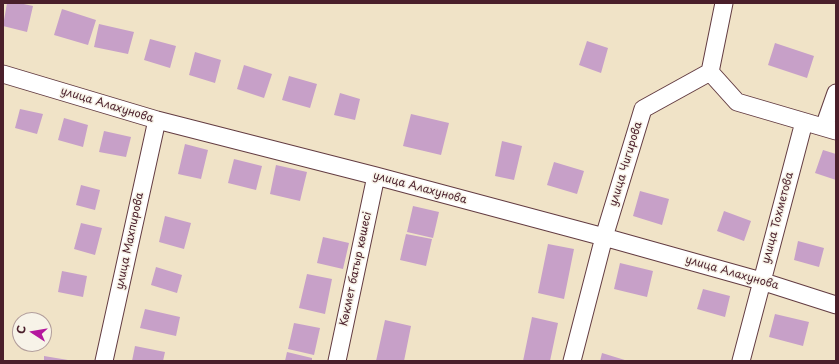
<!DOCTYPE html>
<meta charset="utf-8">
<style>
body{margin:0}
#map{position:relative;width:839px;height:364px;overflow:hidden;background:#f0e3c7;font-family:"Playpen Sans",sans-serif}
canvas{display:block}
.frame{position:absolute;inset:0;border:4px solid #4a1f2b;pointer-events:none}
.north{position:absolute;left:12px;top:312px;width:40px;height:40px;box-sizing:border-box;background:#f7f3e8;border:1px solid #b29e9c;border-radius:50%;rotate:282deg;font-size:11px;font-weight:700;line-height:16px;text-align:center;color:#4a1f2b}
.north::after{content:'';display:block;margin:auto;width:14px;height:18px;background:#b5179e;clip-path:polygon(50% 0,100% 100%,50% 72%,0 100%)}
</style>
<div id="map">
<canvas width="839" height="364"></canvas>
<div class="frame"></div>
<div class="north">С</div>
</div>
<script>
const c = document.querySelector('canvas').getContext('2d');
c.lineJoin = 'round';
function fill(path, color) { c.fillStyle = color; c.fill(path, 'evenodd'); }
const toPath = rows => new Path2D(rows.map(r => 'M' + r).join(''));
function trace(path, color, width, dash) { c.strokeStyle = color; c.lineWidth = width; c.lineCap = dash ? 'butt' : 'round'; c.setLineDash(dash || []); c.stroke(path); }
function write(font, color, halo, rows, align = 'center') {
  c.font = font + ' "Playpen Sans",sans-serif'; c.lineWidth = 3; c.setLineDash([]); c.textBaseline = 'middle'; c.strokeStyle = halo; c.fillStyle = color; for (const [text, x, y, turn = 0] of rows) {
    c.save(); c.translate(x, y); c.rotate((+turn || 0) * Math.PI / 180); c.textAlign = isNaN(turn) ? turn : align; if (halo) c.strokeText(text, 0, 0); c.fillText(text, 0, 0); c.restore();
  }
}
const building = toPath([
 [7,3,19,3,33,6,27,32,3,26],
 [62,9,96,20,88,45,54,35],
 [99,24,134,32,128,54,94,47],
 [150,39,176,46,170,68,144,60],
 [587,41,608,48,601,73,579,65],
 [775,43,814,56,807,78,768,65],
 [195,52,221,60,215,83,189,75],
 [244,65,272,74,264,98,237,89],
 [289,76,317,84,310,108,282,100],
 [340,93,360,99,355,120,334,115],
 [20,109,43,114,37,134,15,128],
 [411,114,449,123,441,155,403,146],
 [64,118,88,125,83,147,58,140],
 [104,131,131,137,126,157,99,152],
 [502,141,522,146,514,180,495,176],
 [185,144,208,150,201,179,178,174],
 [823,150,836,154,836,180,815,173],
 [234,159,262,166,256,190,228,183],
 [554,162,584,171,577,194,547,185],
 [276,165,307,172,300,201,270,194],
 [81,185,100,190,95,210,76,205],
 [640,191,669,199,662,225,633,216],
 [413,206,439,212,433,238,407,232],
 [724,211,751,221,744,241,717,231],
 [165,216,191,223,184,249,159,242],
 [81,223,102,228,95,255,74,249],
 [406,234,432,239,426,266,400,260],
 [323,237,349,243,343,269,317,263],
 [798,241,824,248,819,267,794,260],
 [548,244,574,249,564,299,538,293],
 [620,263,653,271,647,297,614,289],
 [156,267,182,275,177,293,151,285],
 [62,271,87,276,83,297,58,292],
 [307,274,332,279,325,314,299,308],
 [703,289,730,296,725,317,697,309],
 [145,309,180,317,176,336,140,328],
 [775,314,809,322,803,346,769,337],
 [532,317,558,323,550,361,523,361],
 [385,320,411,326,404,361,376,361],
 [294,323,320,328,314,355,288,349],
 [135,346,165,352,163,361,132,361],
 [287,352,312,358,312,361,285,361],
 [602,353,628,361,600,361],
 [44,356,68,360,68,361,44,361]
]);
const street = toPath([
 [710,72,737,102,836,131],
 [3,74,157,120,376,176,604,237,761,281,836,305],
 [824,127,836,93],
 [104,361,157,120],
 [337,361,376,176],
 [572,361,604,237,643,109,710,72,724,3],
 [741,361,804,122]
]);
const streetNames = [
 ["улица Алахунова",107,105,17],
 ["улица Чигирова",626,164,-73],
 ["улица Алахунова",420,188,15],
 ["улица Тохметова",778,218,-75],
 ["улица Махпирова",130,241,-78],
 ["Көкмет батыр көшесі",356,269,-78],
 ["улица Алахунова",732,273,16]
];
fill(building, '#c7a0c8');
trace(street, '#633c42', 19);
trace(street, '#fff', 17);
write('11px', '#4a1f2b', '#f7f3e8', streetNames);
</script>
